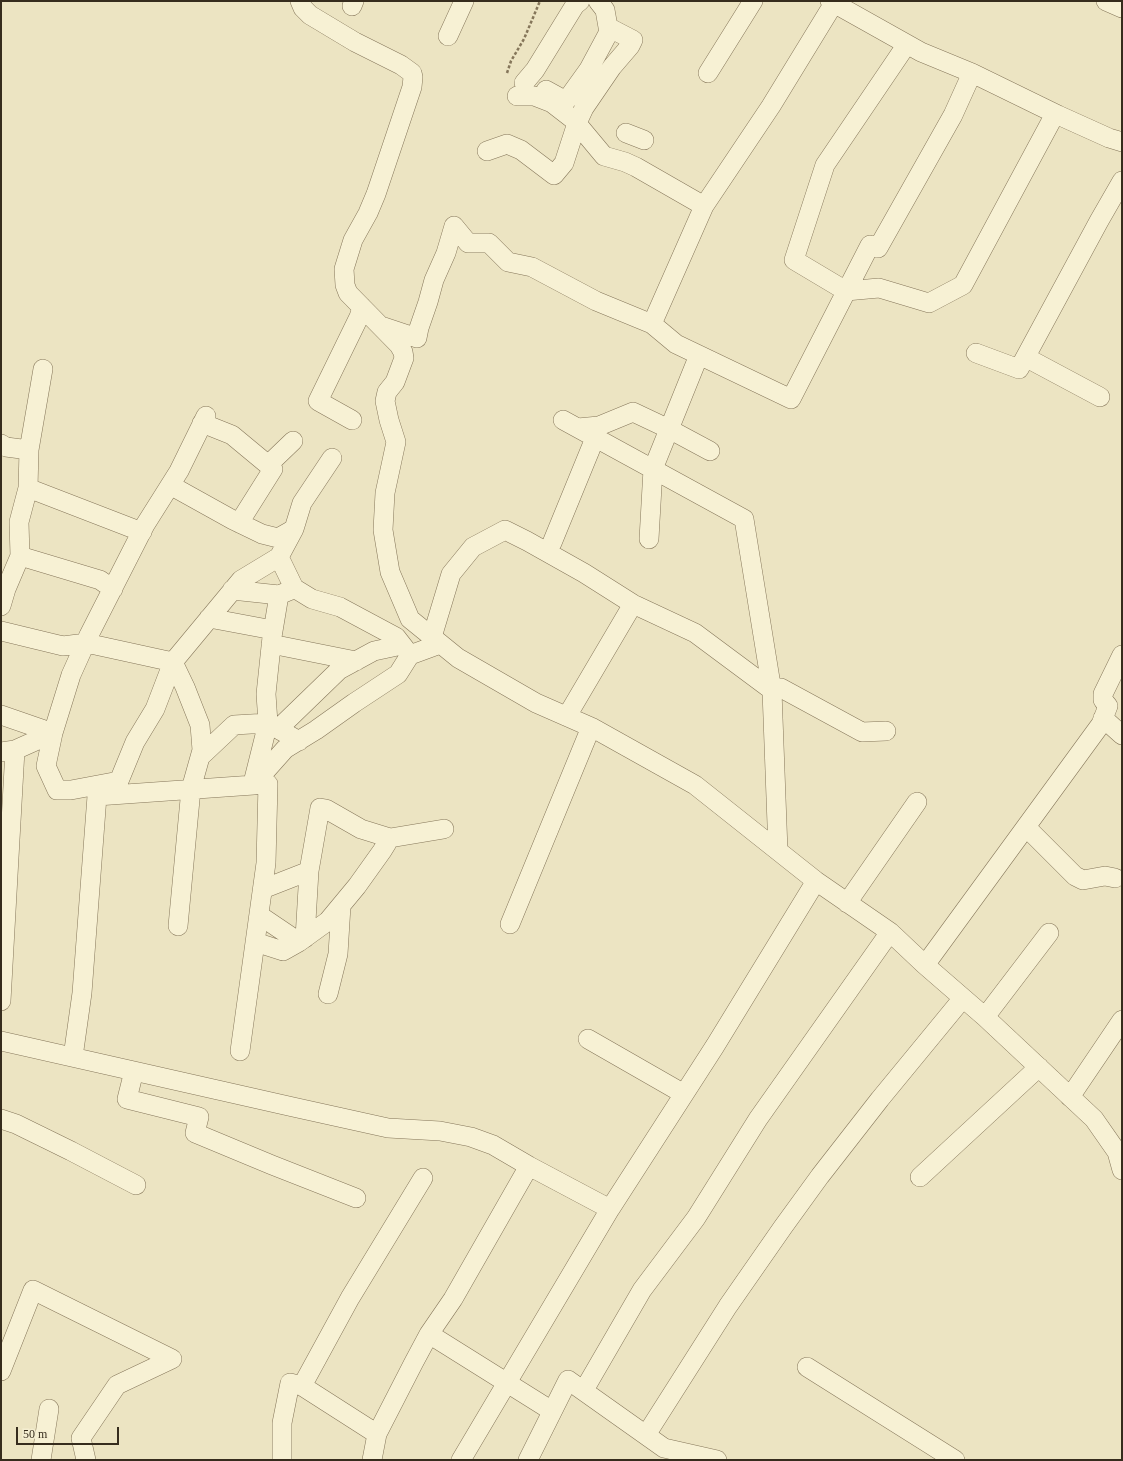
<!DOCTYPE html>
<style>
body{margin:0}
#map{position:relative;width:1123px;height:1461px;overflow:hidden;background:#ece4c2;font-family:"Times New Roman",serif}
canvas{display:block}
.frame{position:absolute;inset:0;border:2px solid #362c1d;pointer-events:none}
.scale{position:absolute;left:16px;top:1427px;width:103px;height:18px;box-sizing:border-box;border:2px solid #362c1d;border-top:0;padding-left:5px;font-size:12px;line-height:14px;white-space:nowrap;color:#362c1d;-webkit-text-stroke:3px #f4eed1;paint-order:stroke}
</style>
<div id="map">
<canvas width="1123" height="1461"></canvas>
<div class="frame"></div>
<div class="scale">50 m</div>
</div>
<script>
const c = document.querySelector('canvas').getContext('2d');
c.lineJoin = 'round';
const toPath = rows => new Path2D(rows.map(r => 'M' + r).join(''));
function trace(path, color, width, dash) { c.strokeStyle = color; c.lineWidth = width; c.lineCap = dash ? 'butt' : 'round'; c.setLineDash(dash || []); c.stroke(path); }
const path = toPath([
 [507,73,511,61,524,39,540,1]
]);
const minor = toPath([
 [300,1,303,8,310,15,355,42,401,65,412,73,413,77,412,87,376,194,368,213,353,240,344,269,345,285,348,293,399,345,403,352,404,358,395,382,387,392,385,401,389,420,396,442,385,493,383,530,390,572,410,619,458,658,536,703,593,728,695,785,816,881,890,932,925,965,985,1017,1094,1119,1117,1152,1122,1170],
 [830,1,921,52,972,73,1058,115,1109,138,1122,142],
 [1106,1,1122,8],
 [352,6,354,1],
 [448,36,464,1],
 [907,44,825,165,794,260,846,291,879,288,929,303,963,285,1055,114],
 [708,73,753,1],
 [524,83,535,70,575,5,580,1],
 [546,90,566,101,589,69,611,28],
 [517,96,534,96,552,103,574,120,604,156,625,162,636,167,704,206,771,106,834,3],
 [626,133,644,140],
 [487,151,507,144,521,150,554,175,564,163,577,123,584,108,612,67,630,46,633,40,608,27,605,10,598,1],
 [454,226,468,243,489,243,508,262,532,267,596,301,652,324,704,206],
 [652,324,676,344,791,399,870,245,878,248,953,115,972,73],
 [384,327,417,338,419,328,428,302,434,280,446,253,454,226],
 [976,353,1019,369,1099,221,1122,181],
 [1027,358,1100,397],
 [43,369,29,450,28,488,142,532],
 [352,420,318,401,359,317,362,307],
 [563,420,744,519,772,691,778,851],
 [202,423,232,435,273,469,239,523],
 [578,428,599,426,633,412,669,429,710,451],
 [1,444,6,447,29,450],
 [268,465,293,441],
 [170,485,233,520,262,534,278,538,294,529,302,503,332,458],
 [28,488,19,522,20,556,100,580,113,589],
 [649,539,653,469,699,355],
 [552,543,595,438],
 [279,557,294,588,312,599,340,607,396,637,410,655,440,644],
 [232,590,279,595,291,590],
 [1,606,6,589,20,556],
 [209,618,273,630],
 [1,631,63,646,86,643,173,662,241,580,279,557,294,529],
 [432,637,451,574,473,547,505,530,527,541,584,573,633,604,695,633,769,688,781,688,862,732,886,731],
 [271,644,356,661],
 [173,662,185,687,200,725,202,750,191,789,178,926],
 [1,715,53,733,46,766,57,790,71,790,119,781,135,742,155,709,173,662],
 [567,716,633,604],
 [1103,718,1122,735],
 [299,741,278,729,339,670,374,651,402,645],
 [1,752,15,750,53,733,71,675,89,635,145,525,179,471,206,416],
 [201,756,234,725,268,723],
 [253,783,268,723,266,694,272,637,279,595],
 [253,785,285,749,316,730,354,703,398,674,410,655],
 [1026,827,1075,876,1083,880,1105,876,1115,878],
 [263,889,309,871],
 [847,903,917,802],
 [259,915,299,942],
 [510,924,591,727],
 [305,938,309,871,320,808,326,809,361,829,390,838],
 [255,942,283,951,299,942,328,921,357,886,382,851,390,838,444,829],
 [925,965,1101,724,1108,706,1103,700,1103,694,1122,655],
 [328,994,338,954,341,906],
 [1,1001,15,750],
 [985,1017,1049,933],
 [588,1039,684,1094],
 [1,1041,293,1107,388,1128,440,1131,471,1137,493,1145,529,1166,610,1209],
 [73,1057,82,993,97,796,268,784,266,863,240,1051],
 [134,1071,127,1099,199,1117,195,1133,272,1165,356,1198],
 [1070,1097,1122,1020],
 [1,1119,16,1124,71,1151,136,1185],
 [920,1177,1039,1067],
 [429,1334,552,1411],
 [807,1367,955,1460],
 [1,1371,33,1290,172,1359,117,1385,81,1438,86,1460],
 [302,1386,350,1298,423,1178],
 [584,1390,642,1290,696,1218,758,1119,890,932],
 [646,1435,728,1306,783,1227,820,1176,880,1099,963,998],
 [41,1460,49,1409],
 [282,1460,282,1423,290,1383,302,1386,377,1434],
 [372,1460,377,1434,414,1362,429,1334,453,1299,529,1166],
 [461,1460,610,1209,715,1046,816,881],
 [528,1460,568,1380,664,1448,717,1460]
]);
trace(minor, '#85765a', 20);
trace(path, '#85765a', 2.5, [3, 2]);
trace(minor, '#f7f1d4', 19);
</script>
